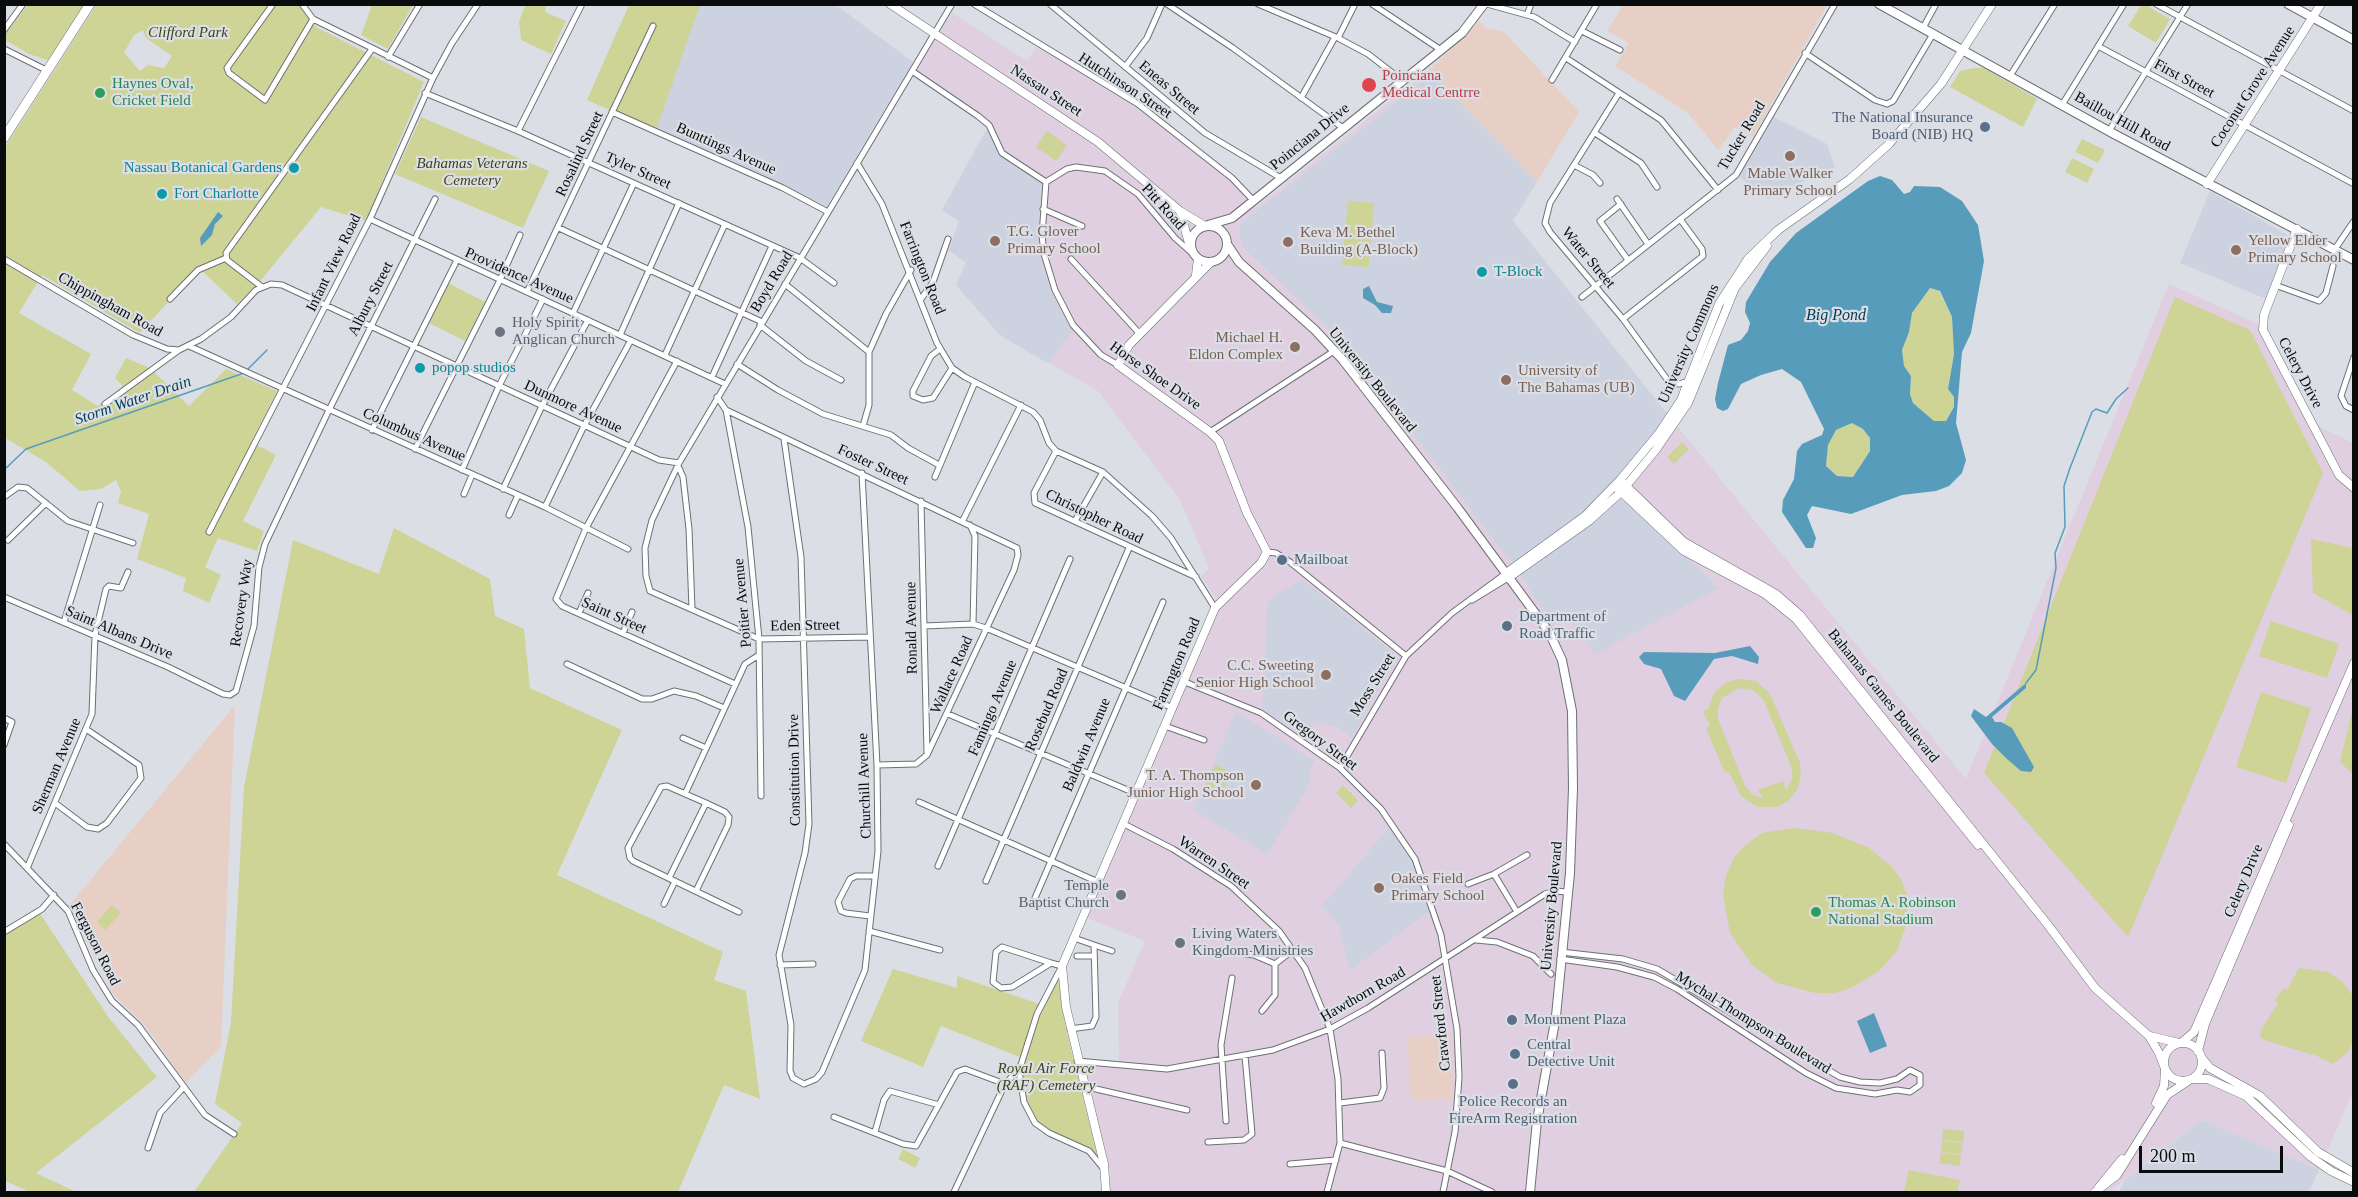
<!DOCTYPE html>
<style>
body{margin:0}
#map{position:relative;width:2358px;height:1197px;overflow:hidden;background:#dbdfe5;font-family:Georgia,serif}
canvas{display:block}
.frame{position:absolute;inset:0;border:6px solid #0a0b0d;pointer-events:none}
.scale{position:absolute;left:2139px;top:1146px;width:144px;height:27px;box-sizing:border-box;border:3px solid #0a0b0d;border-top:0;padding-left:8px;font-size:18px;line-height:21px;white-space:nowrap;color:#0a0b0d;-webkit-text-stroke:4px #dbdfe5;paint-order:stroke}
</style>
<div id="map">
<canvas width="2358" height="1197"></canvas>
<div class="frame"></div>
<div class="scale">200 m</div>
</div>
<script>
const c = document.querySelector('canvas').getContext('2d');
c.lineJoin = 'round';
function fill(path, color) { c.fillStyle = color; c.fill(path, 'evenodd'); }
const toPath = rows => new Path2D(rows.map(r => 'M' + r).join(''));
function trace(path, color, width, dash) { c.strokeStyle = color; c.lineWidth = width; c.lineCap = dash ? 'butt' : 'round'; c.setLineDash(dash || []); c.stroke(path); }
function write(font, color, halo, rows, align = 'center') {
  c.font = font + ' Georgia,serif'; c.lineWidth = 4.5; c.setLineDash([]); c.textBaseline = 'middle'; c.strokeStyle = halo; c.fillStyle = color; for (const [text, x, y, turn = 0] of rows) {
    c.save(); c.translate(x, y); c.rotate((+turn || 0) * Math.PI / 180); c.textAlign = isNaN(turn) ? turn : align; if (halo) c.strokeText(text, 0, 0); c.fillText(text, 0, 0); c.restore();
  }
}
const commercial = toPath([
 [952,13,1027,61,1036,47,1136,107,1230,180,1255,208,1429,70,1537,182,1513,221,1669,416,1966,779,2169,284,2265,327,2318,426,2353,443,2354,1089,2319,1170,2202,1120,2109,1192,1109,1192,1111,1174,1080,1058,1119,1063,1118,1003,1145,941,1079,915,1216,599,1201,576,1209,569,1180,500,1098,391,1000,335,956,285,966,263,949,250,959,221,942,210,990,123,917,70]
]);
const industrial = toPath([
 [1624,4,1827,4,1827,5,1753,137,1735,127,1718,150,1688,113,1615,66,1629,43,1607,31],
 [1479,21,1486,28,1504,32,1579,112,1537,182,1429,70],
 [235,705,221,1046,186,1083,147,1028,112,993,69,906],
 [1452,1034,1453,1099,1411,1101,1407,1037]
]);
const built = toPath([
 [629,5,836,5,913,62,827,206,587,100],
 [1432,74,1537,182,1513,221,1669,416,1612,488,1719,588,1595,654,1567,616,1552,626,1522,576,1344,343,1241,245,1239,225],
 [1772,116,1827,144,1835,167,1768,199,1739,176],
 [988,127,1001,154,1043,183,1039,210,1039,252,1051,292,1072,331,1047,363,1000,335,956,285,966,263,949,250,959,221,942,210],
 [2210,191,2291,237,2266,299,2180,263],
 [1302,579,1399,658,1376,692,1352,738,1337,726,1314,722,1309,732,1300,733,1262,709,1268,600],
 [1236,712,1315,761,1308,772,1312,777,1304,793,1267,854,1193,810],
 [1390,827,1411,859,1429,911,1350,970,1339,925,1322,906],
 [2202,1120,2319,1170,2309,1192,2119,1192,2124,1181]
]);
const green = toPath([
 [526,4,546,5,545,12,566,21,551,54,521,40,519,21],
 [28,5,88,5,55,55,47,60,29,54,5,40,4,35],
 [96,5,299,5,316,27,424,82,366,221,321,207,262,279,237,304,202,271,182,287,140,333,42,275,19,313,91,354,72,390,98,406,123,386,115,378,126,358,150,368,189,406,226,369,277,391,251,442,276,455,243,521,264,531,257,551,218,538,205,567,221,575,209,603,183,591,186,578,137,559,149,514,118,503,121,491,116,480,101,489,80,491,46,462,5,438,4,149],
 [143,30,146,38,172,56,164,68,148,65,140,71,124,53,134,35],
 [372,5,413,5,388,49,361,35],
 [629,5,700,5,656,130,587,100],
 [2141,5,2146,5,2170,19,2156,43,2128,26],
 [1974,68,1984,68,2037,99,2023,127,1950,87,1960,71],
 [421,117,549,171,523,228,395,174],
 [1047,131,1067,145,1056,161,1036,147],
 [2082,139,2105,150,2098,163,2075,152],
 [2072,158,2094,169,2087,183,2065,172],
 [1348,201,1374,203,1369,267,1342,265],
 [448,283,485,302,465,341,429,323],
 [1930,288,1939,291,1952,317,1954,354,1948,389,1954,397,1954,407,1946,421,1934,421,1913,403,1910,394,1911,376,1904,366,1902,350,1909,332,1912,313],
 [2175,297,2250,330,2323,473,2128,937,1984,773],
 [1852,423,1863,429,1871,438,1870,451,1853,477,1837,476,1826,466,1828,445,1836,430],
 [1682,442,1689,449,1674,464,1667,457],
 [394,528,490,579,495,616,524,629,530,688,622,730,557,875,723,952,714,980,746,991,760,1099,724,1085,678,1192,194,1192,242,1123,215,1104,231,1022,244,787,293,540,379,574],
 [2311,539,2353,548,2353,615,2313,593],
 [2271,621,2339,644,2327,678,2259,656],
 [1739,679,1756,681,1770,694,1800,763,1801,776,1797,790,1788,801,1777,807,1757,807,1741,796,1729,772,1725,773,1706,728,1710,726,1703,711,1708,709,1714,693,1725,683],
 [1739,688,1753,690,1763,699,1792,768,1792,779,1786,790,1783,781,1758,790,1763,799,1752,794,1745,786,1718,719,1718,708,1722,698],
 [2261,692,2311,708,2286,783,2236,767],
 [2353,708,2354,774,2353,774,2340,762],
 [1215,765,1231,772,1222,792,1206,785],
 [1343,785,1358,800,1351,808,1336,793],
 [1795,828,1833,833,1869,848,1892,867,1901,879,1907,895,1907,923,1897,951,1879,971,1851,988,1835,993,1815,993,1777,983,1752,965,1730,933,1723,894,1726,876,1735,856,1748,843,1762,833],
 [112,905,121,913,105,930,97,922],
 [39,912,109,1018,157,1077,36,1173,76,1192,30,1192,5,1181,4,932],
 [2299,968,2328,972,2343,982,2353,996,2353,1042,2347,1053,2333,1064,2317,1056,2264,1040,2260,1036,2261,1030,2278,1003,2275,1000,2283,988,2287,990],
 [893,969,957,988,957,976,1039,1004,1022,1054,1058,978,1066,1029,1098,1159,1048,1135,1025,1110,1016,1086,1009,1083,1020,1057,941,1026,923,1067,861,1041],
 [1943,1129,1964,1131,1963,1142,1942,1140],
 [1942,1141,1963,1143,1961,1154,1941,1152],
 [903,1149,920,1158,915,1168,898,1159],
 [1941,1153,1961,1155,1960,1166,1939,1163],
 [1909,1170,1960,1180,1957,1192,1904,1192]
]);
const water = toPath([
 [1880,176,1892,180,1904,194,1910,192,1914,186,1940,187,1962,201,1978,225,1984,261,1971,333,1962,352,1956,423,1966,460,1962,473,1949,486,1936,491,1902,495,1851,514,1812,506,1807,515,1816,538,1813,548,1806,548,1782,512,1783,500,1794,479,1797,451,1802,444,1822,435,1824,429,1801,382,1782,369,1761,375,1741,384,1728,409,1723,411,1717,408,1715,399,1718,383,1728,345,1741,340,1748,331,1750,323,1745,312,1746,302,1770,262,1796,233,1868,181],
 [1930,288,1940,291,1952,317,1954,354,1948,389,1954,397,1954,407,1946,421,1934,421,1913,403,1910,394,1911,376,1904,366,1902,350,1909,332,1912,313],
 [1852,423,1863,429,1870,438,1870,451,1853,477,1837,476,1826,466,1828,445,1836,430],
 [218,212,223,216,215,224,212,235,201,246,200,238],
 [1369,286,1377,302,1393,306,1391,313,1382,313,1375,305,1363,298,1363,289],
 [1750,646,1759,657,1758,664,1732,656,1714,659,1685,701,1674,696,1661,669,1644,664,1639,657,1644,652,1715,653],
 [2026,683,2026,688,1992,717,1995,722,2001,722,2012,728,2034,767,2031,772,2021,771,2007,759,1992,744,1971,716,1974,709,1986,717],
 [1874,1013,1887,1046,1870,1053,1857,1021]
]);
const stream = toPath([
 [247,370,267,350],
 [4,470,26,449,244,373],
 [2026,683,2036,670,2056,568,2055,553,2065,527,2064,486,2070,468,2092,412,2096,409,2107,413,2116,399,2128,388]
]);
const street = toPath([
 [273,4,227,68,229,73,265,100,313,19],
 [302,4,313,19,433,78],
 [974,4,1138,104,1232,178,1253,200],
 [1050,4,1205,133,1281,178],
 [1167,4,1233,48,1343,128],
 [1258,4,1338,38,1368,54,1403,81],
 [1372,4,1441,50],
 [1487,4,1534,17,1575,42],
 [2156,4,2354,111],
 [1527,15,1531,4],
 [1923,28,1936,4],
 [4,30,23,4],
 [1582,31,1620,50],
 [1338,38,1355,4],
 [2098,46,2354,184],
 [4,49,48,71],
 [1805,53,1875,100,1887,104,1893,101,1933,34],
 [388,57,420,4],
 [1566,58,1661,120,1718,190],
 [1125,67,1147,38,1162,4],
 [912,71,978,116,989,125,1002,153,1046,182],
 [2010,76,2055,4],
 [1552,80,1597,4],
 [425,93,518,131,800,258,834,283],
 [1619,93,1550,203,1545,223,1550,232,1623,319,1669,382,1679,384,1689,381],
 [1301,98,1335,37],
 [2062,105,2124,4],
 [612,112,783,188,828,212],
 [518,131,582,4],
 [2109,131,2188,4],
 [1595,133,1641,163,1657,187],
 [857,163,882,204,937,343,952,368,965,377,1033,412,1040,420,1049,443,1056,451,1103,472,1152,516,1171,538,1215,608],
 [1574,165,1593,175,1600,183],
 [1046,182,1042,235,1044,254,1055,290,1073,325,1101,355,1118,365],
 [1046,182,1067,169,1076,167,1105,171,1138,194,1175,238,1193,254],
 [1617,199,1648,244],
 [1621,204,1600,221,1628,260],
 [1043,209,1082,226],
 [370,219,725,384],
 [559,228,762,322],
 [2335,249,2354,221],
 [4,259,133,335,167,349,179,350,201,339,231,317,256,290,271,284,282,285,629,446,659,460,679,463],
 [1071,259,1140,334],
 [785,284,869,352,869,405,863,426],
 [2275,285,2319,301,2326,293,2333,266],
 [262,287,227,260,226,253,372,49],
 [527,292,653,26],
 [1582,297,1736,175,1835,4],
 [170,299,198,270,226,258],
 [921,299,933,282,948,239],
 [573,313,634,183],
 [1623,319,1703,256,1702,249,1680,219],
 [760,325,806,361,841,380],
 [620,335,679,203],
 [189,346,545,507,628,549],
 [940,349,931,356,913,391,913,396,923,400,933,398,952,368],
 [869,352,886,314,911,270],
 [665,355,725,224],
 [2354,357,2341,396,2346,406,2354,410],
 [677,361,586,528,556,599,562,606,735,684],
 [737,364,778,390,823,414,891,435,908,448,939,465],
 [712,377,772,246],
 [717,397,726,410,1017,548,1018,555,1014,570,927,755,916,764,877,765],
 [105,404,179,350],
 [726,410,748,527,759,639,761,796],
 [372,430,457,260],
 [1210,432,1334,351],
 [784,439,801,557,809,824,805,853,779,955,791,1025,790,1071,793,1078,804,1084,816,1079,822,1072,865,970,878,851,877,765,862,473],
 [415,449,500,280,520,235],
 [1056,451,1034,493,1035,503,1196,577],
 [679,468,683,477,689,529,692,609],
 [462,470,499,386,543,299],
 [935,477,975,382],
 [503,489,542,406,588,320],
 [464,494,472,475],
 [4,497,18,487,27,488,68,521,133,543],
 [921,501,927,753],
 [545,507,584,426,631,340],
 [509,515,518,495],
 [963,520,1021,405],
 [1075,521,1103,472],
 [970,525,975,536,973,624],
 [209,532,370,219,433,78,452,43,478,4],
 [8,540,46,503],
 [1267,552,1276,553,1290,562,1406,656],
 [4,597,168,667,223,694,230,695,236,691,254,626,259,567,265,544,329,410,435,199],
 [1472,600,1508,578],
 [579,613,588,593],
 [64,622,100,505],
 [924,626,973,624,986,628,1173,708],
 [623,633,632,612],
 [870,637,759,639,650,591,646,576,645,548,652,520,679,463,952,4],
 [567,664,642,699,652,699,674,691,696,696,724,708],
 [1185,682,1261,713,1340,768,1381,809,1415,859,1441,935,1457,1029,1459,1077,1455,1132,1443,1192],
 [948,714,1137,794],
 [4,718,12,722,4,745],
 [1165,726,1204,740],
 [683,738,706,748],
 [1340,768,1406,656,1452,613,1505,574],
 [685,794,745,664,759,655],
 [919,802,1098,882],
 [55,803,87,827,98,829,107,823,141,778,139,765,86,729],
 [1124,824,1173,849,1231,886,1279,931,1305,968,1330,1029,1338,1079,1340,1143,1327,1192],
 [4,844,68,911,93,970,112,1001,138,1025,205,1115,234,1134],
 [28,866,92,714,95,635,106,589,109,586,121,588,128,572],
 [938,866,1070,559],
 [1494,874,1517,912],
 [669,878,706,803],
 [986,881,1129,548],
 [1468,884,1494,874,1527,855],
 [696,891,728,825,729,817,725,812,706,803,667,786,661,787,628,848,630,858,633,861,739,912],
 [1035,898,1163,602],
 [664,904,675,881],
 [870,916,846,913,841,911,838,902,850,879,856,876,874,876],
 [869,931,940,950],
 [4,932,42,909,54,895],
 [1476,940,1497,942,1533,956,1551,974],
 [1094,945,1112,951],
 [1217,950,1254,955,1275,964,1275,995,1262,1011],
 [1077,956,1094,956],
 [1560,959,1617,967,1654,977,1677,989,1806,1073,1836,1088,1875,1094,1897,1090,1910,1092,1920,1085,1920,1075,1910,1070,1897,1079,1880,1083,1860,1082,1840,1077,1657,969,1623,959,1561,952],
 [1275,964,1293,950],
 [780,965,813,964],
 [1070,1029,1092,1026,1096,1017,1094,945,1074,938],
 [1077,1061,1167,1069,1273,1050,1330,1029,1368,1008,1545,894,1555,891,1567,892],
 [1019,1071,1024,1102,1035,1123,1049,1133,1089,1151,1103,1168],
 [1083,1086,1187,1110],
 [1340,1103,1380,1098,1384,1088,1382,1053],
 [834,1117,903,1144,916,1146,957,1072,965,1069,1005,1084],
 [1226,1121,1221,1045,1232,978],
 [875,1132,884,1100,890,1091,939,1105],
 [1208,1142,1244,1140,1252,1134,1245,1056],
 [1340,1143,1447,1171,1492,1192],
 [148,1148,160,1113,183,1088],
 [1290,1164,1336,1160],
 [954,1192,1005,1084,1020,1068,1037,1014,1062,966,1051,963,1012,987,1001,988,993,982,996,952,1002,947,1051,963]
]);
const secondary = toPath([
 [890,4,1098,142,1180,211,1205,226],
 [2207,184,2321,4],
 [1180,211,1190,247],
 [2297,229,2264,315,2263,330,2339,475,2354,488],
 [1196,275,1198,259],
 [1620,480,1684,542,1776,594,1800,615,2048,925,2095,988,2149,1036,2159,1053,2164,1066],
 [1615,486,1684,551,1765,594,1796,619,1978,845],
 [1505,574,1585,516,1620,480,1659,433,1681,400,1719,304,1748,259,1778,230,1850,179,1889,144,1941,84,1992,4],
 [1508,578,1589,521,1621,492,1655,451,1688,403,1735,288,1767,246],
 [2150,1036,2179,1043],
 '2164 1062a19 19 0 1 1 38 0a19 19 0 1 1-38 0Z',
 [2181,1043,2194,1032,2354,663],
 [2198,1051,2205,1024,2289,825],
 [2201,1057,2210,1068,2260,1096,2318,1152,2354,1173],
 [2191,1079,2208,1079,2246,1096,2311,1157,2331,1171,2354,1182],
 [2156,1103,2164,1086,2165,1069],
 [2099,1187,2122,1159],
 [1106,1192,1104,1164,1066,1007,1062,966,1215,608,1261,563,1267,552,1247,513,1219,441,1210,432,1118,365,1129,345,1211,262],
 [2095,1192,2117,1175,2167,1095,2188,1081]
]);
const primary = toPath([
 [1879,4,2114,134,2354,260],
 [2288,4,2354,40],
 [1208,225,1232,218,1441,50,1462,33,1484,4],
 '1191 244a18 18 0 1 1 36 0a18 18 0 1 1-36 0Z',
 [1227,244,1239,262,1315,330,1342,359,1457,507,1549,632,1562,660,1572,711,1573,788,1570,873,1556,1016,1537,1121,1530,1192]
]);
const highway = toPath([
 [4,138,90,4]
]);
const markers = [
 [1369,85,8,"#e0444e"],
 [100,93,6,"#2e9e5b"],
 [1985,127,6,"#5c6f8a"],
 [1790,156,6,"#8d6e63"],
 [294,168,6,"#0f9aa8"],
 [162,194,6,"#0f9aa8"],
 [995,241,6,"#8d6e63"],
 [1288,242,6,"#8d6e63"],
 [2236,250,6,"#8d6e63"],
 [1482,272,6,"#0f9aa8"],
 [500,332,6,"#6b7280"],
 [1295,347,6,"#8d6e63"],
 [420,368,6,"#0f9aa8"],
 [1506,380,6,"#8d6e63"],
 [1282,560,6,"#5c6f8a"],
 [1507,626,6,"#5c6f8a"],
 [1326,675,6,"#8d6e63"],
 [1256,785,6,"#8d6e63"],
 [1379,888,6,"#8d6e63"],
 [1121,895,6,"#6b7280"],
 [1816,912,6,"#2e9e5b"],
 [1180,943,6,"#6b7280"],
 [1512,1020,6,"#5c6f8a"],
 [1515,1054,6,"#5c6f8a"],
 [1513,1084,6,"#5c6f8a"]
];
const parkNames = [
 ["Clifford Park",188,33],
 ["Bahamas Veterans",472,164],
 ["Cemetery",472,181],
 ["Royal Air Force",1046,1069],
 ["(RAF) Cemetery",1046,1086]
];
const healthNames = [
 ["Poinciana",1382,76],
 ["Medical Centrre",1382,93]
];
const streetNames = [
 ["First Street",2184,79,28],
 ["Hutchinson Street",1125,86,33],
 ["Coconut Grove Avenue",2253,87,-57],
 ["Eneas Street",1169,88,40],
 ["Nassau Street",1046,91,33],
 ["Baillou Hill Road",2122,122,29],
 ["Tucker Road",1742,136,-59],
 ["Poinciana Drive",1310,137,-39],
 ["Bunttings Avenue",726,149,24],
 ["Rosalind Street",580,154,-65],
 ["Tyler Street",638,171,24],
 ["Pitt Road",1163,207,48],
 ["Water Street",1588,258,50],
 ["Infant View Road",334,263,-64],
 ["Farrington Road",922,268,68],
 ["Providence Avenue",519,276,24],
 ["Boyd Road",772,282,-59],
 ["Albury Street",371,299,-63],
 ["Chippingham Road",110,305,29],
 ["University Commons",1689,344,-66],
 ["Celery Drive",2300,373,62],
 ["Horse Shoe Drive",1155,376,35],
 ["University Boulevard",1372,380,51],
 ["Dunmore Avenue",573,407,25],
 ["Columbus Avenue",414,435,24],
 ["Foster Street",873,465,25],
 ["Christopher Road",1094,517,26],
 ["Recovery Way",242,603,-82],
 ["Poitier Avenue",743,603,-95],
 ["Saint Street",614,616,24],
 ["Eden Street",805,626,-1],
 ["Ronald Avenue",912,628,-91],
 ["Saint Albans Drive",119,633,23],
 ["Farrington Road",1177,664,-67],
 ["Wallace Road",952,675,-66],
 ["Moss Street",1373,685,-58],
 ["Bahamas Games Boulevard",1883,696,51],
 ["Famingo Avenue",993,708,-67],
 ["Rosebud Road",1047,710,-67],
 ["Gregory Street",1320,741,37],
 ["Baldwin Avenue",1087,745,-67],
 ["Sherman Avenue",57,766,-67],
 ["Constitution Drive",795,770,-91],
 ["Churchill Avenue",865,786,-92],
 ["Warren Street",1214,863,34],
 ["Celery Drive",2244,881,-67],
 ["University Boulevard",1552,906,-85],
 ["Ferguson Road",95,944,63],
 ["Hawthorn Road",1363,995,-30],
 ["Crawford Street",1441,1023,-96],
 ["Mychal Thompson Boulevard",1753,1023,32]
];
const leisureNames = [
 ["Haynes Oval,",112,84],
 ["Cricket Field",112,101],
 ["Thomas A. Robinson",1828,903],
 ["National Stadium",1828,920]
];
const serviceNames = [
 ["The National Insurance",1973,118,"right"],
 ["Board (NIB) HQ",1973,135,"right"],
 ["Mailboat",1294,560],
 ["Department of",1519,617],
 ["Road Traffic",1519,634],
 ["Monument Plaza",1524,1020],
 ["Central",1527,1045],
 ["Detective Unit",1527,1062],
 ["Police Records an",1513,1102,"center"],
 ["FireArm Registration",1513,1119,"center"]
];
const cultureNames = [
 ["Nassau Botanical Gardens",282,168,"right"],
 ["Fort Charlotte",174,194],
 ["T-Block",1494,272],
 ["popop studios",432,368]
];
const educationNames = [
 ["Mable Walker",1790,174,"center"],
 ["Primary School",1790,191,"center"],
 ["T.G. Glover",1007,232],
 ["Primary School",1007,249],
 ["Keva M. Bethel",1300,233],
 ["Building (A-Block)",1300,250],
 ["Yellow Elder",2248,241],
 ["Primary School",2248,258],
 ["Michael H.",1283,338,"right"],
 ["Eldon Complex",1283,355,"right"],
 ["University of",1518,371],
 ["The Bahamas (UB)",1518,388],
 ["C.C. Sweeting",1314,666,"right"],
 ["Senior High School",1314,683,"right"],
 ["T. A. Thompson",1244,776,"right"],
 ["Junior High School",1244,793,"right"],
 ["Oakes Field",1391,879],
 ["Primary School",1391,896]
];
const worshipNames = [
 ["Holy Spirit",512,323],
 ["Anglican Church",512,340],
 ["Temple",1109,886,"right"],
 ["Baptist Church",1109,903,"right"],
 ["Living Waters",1192,934],
 ["Kingdom Ministries",1192,951]
];
const waterNames = [
 ["Big Pond",1836,316],
 ["Storm Water Drain",133,401,-19]
];
fill(commercial, '#dfcfe0');
fill(industrial, '#e7cfc5');
fill(built, '#ccd2df');
fill(green, '#cdd496');
fill(water, '#589cbc');
trace(stream, '#589cbc', 1.5);
trace(street, '#6d7076', 7);
trace(secondary, '#6d7076', 9);
trace(primary, '#6d7076', 10);
trace(highway, '#6d7076', 10);
trace(street, '#fff', 5);
trace(secondary, '#fff', 8);
trace(primary, '#fff', 8);
trace(highway, '#fff', 9);
for (const [x, y, r, color] of markers) { const dot = new Path2D(); dot.arc(x, y, r, 0, 2 * Math.PI); c.fillStyle = color; c.fill(dot); trace(dot, '#dbdfe5', 2); }
write('italic 15px', '#3f4313', '#dbdfe5', parkNames);
write('15px', '#be3a42', '#dbdfe5', healthNames, 'left');
write('15px', '#0a0b0d', '#dbdfe5', streetNames);
write('15px', '#27864d', '#dbdfe5', leisureNames, 'left');
write('15px', '#4e5e75', '#dbdfe5', serviceNames, 'left');
write('15px', '#0d838f', '#dbdfe5', cultureNames, 'left');
write('15px', '#785e54', '#dbdfe5', educationNames, 'left');
write('15px', '#5b616d', '#dbdfe5', worshipNames, 'left');
write('italic 16px', '#003d54', '#dbdfe5', waterNames);
</script>
